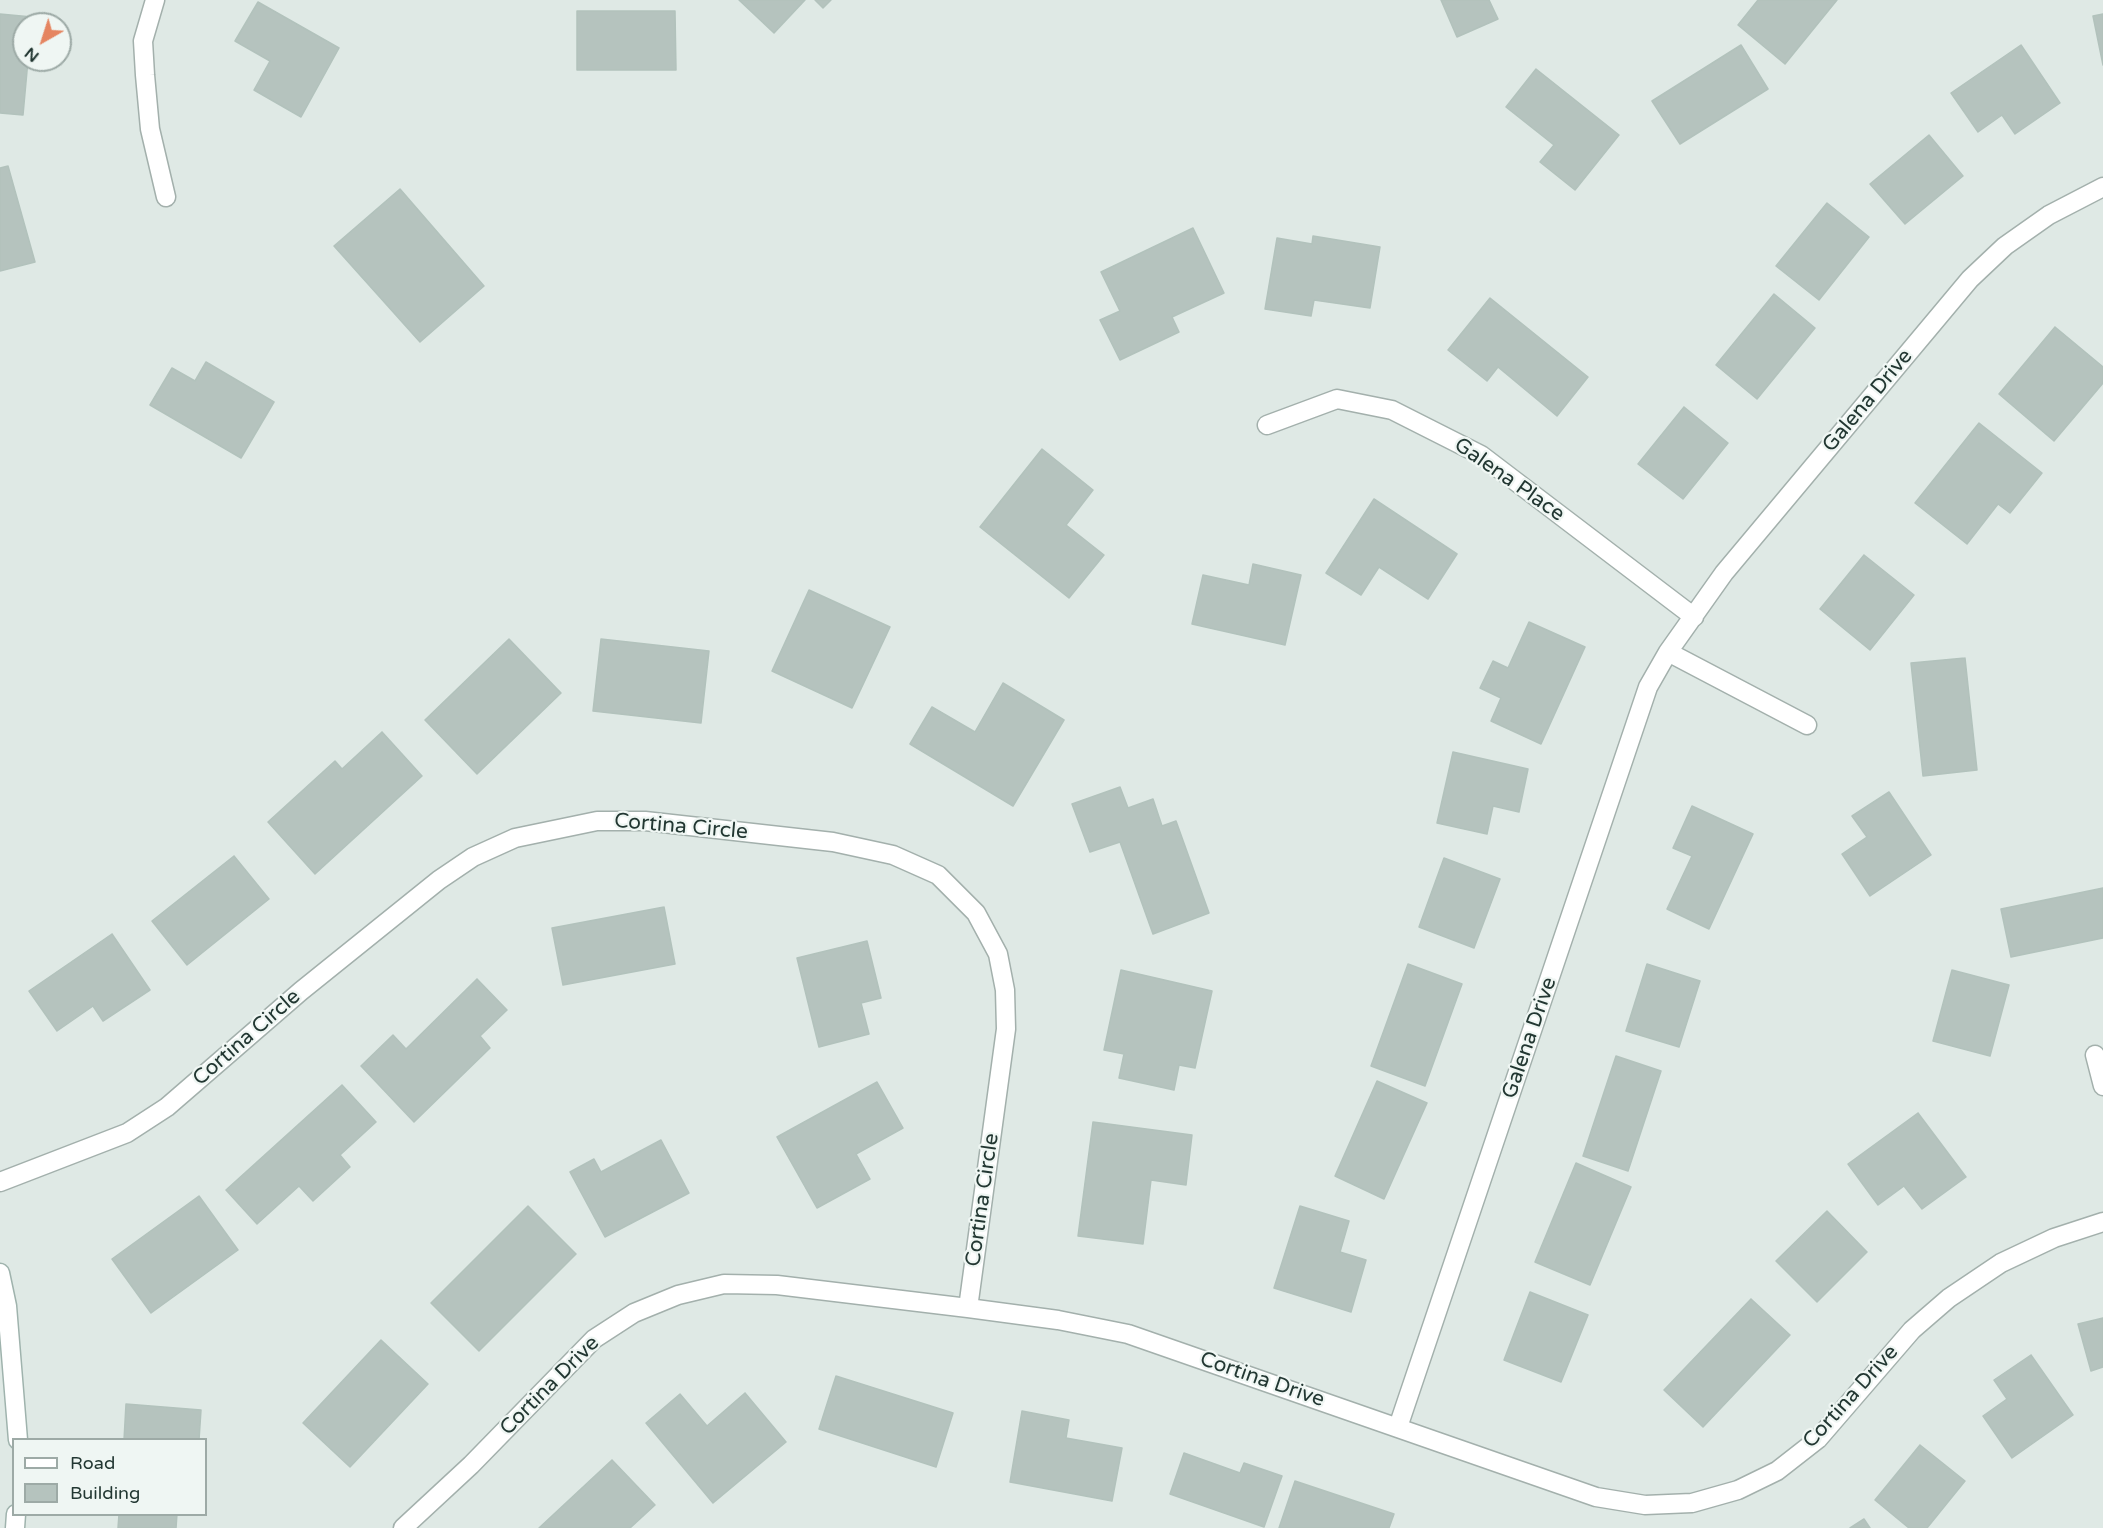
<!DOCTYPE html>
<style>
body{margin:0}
#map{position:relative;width:2103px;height:1528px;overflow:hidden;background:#dfe9e5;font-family:"Varela Round",sans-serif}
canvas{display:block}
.legend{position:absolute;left:12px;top:1438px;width:195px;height:78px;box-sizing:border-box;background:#eff6f3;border:2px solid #9daaa6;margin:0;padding:8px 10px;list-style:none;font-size:18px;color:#223732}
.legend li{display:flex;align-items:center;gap:12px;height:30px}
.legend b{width:30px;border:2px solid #9daaa6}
.north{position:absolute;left:12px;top:12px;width:60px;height:60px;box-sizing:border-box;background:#eff6f3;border:2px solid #9daaa6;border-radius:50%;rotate:219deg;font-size:16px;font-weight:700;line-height:24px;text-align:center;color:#223732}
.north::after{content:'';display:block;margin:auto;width:21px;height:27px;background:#e58561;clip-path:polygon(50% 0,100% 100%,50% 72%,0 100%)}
</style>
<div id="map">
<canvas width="2103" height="1528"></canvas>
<ul class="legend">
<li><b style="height:8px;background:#fff"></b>Road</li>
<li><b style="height:16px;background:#b5c3be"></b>Building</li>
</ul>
<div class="north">N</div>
</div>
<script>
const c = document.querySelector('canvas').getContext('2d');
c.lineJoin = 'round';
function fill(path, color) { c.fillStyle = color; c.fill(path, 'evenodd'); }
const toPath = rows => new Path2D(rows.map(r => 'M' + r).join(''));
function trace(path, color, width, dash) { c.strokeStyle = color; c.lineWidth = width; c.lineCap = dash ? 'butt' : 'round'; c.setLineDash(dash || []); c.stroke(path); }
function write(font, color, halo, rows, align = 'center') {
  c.font = font + ' "Varela Round",sans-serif'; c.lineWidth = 4.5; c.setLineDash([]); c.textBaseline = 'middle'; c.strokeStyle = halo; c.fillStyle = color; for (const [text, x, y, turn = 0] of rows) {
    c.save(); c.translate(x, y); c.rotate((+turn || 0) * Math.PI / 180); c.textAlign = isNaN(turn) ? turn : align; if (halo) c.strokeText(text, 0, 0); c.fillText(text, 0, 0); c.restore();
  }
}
const building = toPath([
 [739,0,805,0,774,33,739,0],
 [815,0,831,0,823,8,815,0],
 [1441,0,1489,0,1498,19,1457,37,1441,0],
 [1758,0,1837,0,1785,64,1738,25,1758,0],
 [258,2,339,48,301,117,254,90,270,61,235,41,258,2],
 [577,11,675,11,676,70,577,70,577,11],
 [0,14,32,17,32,24,24,24,24,60,28,60,23,115,0,113,0,14],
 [2103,14,2103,65,2093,16,2103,14],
 [1741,45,1768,89,1680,144,1652,101,1741,45],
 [2021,45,2060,103,2015,134,2002,115,1978,132,1951,93,2021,45],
 [1536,69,1619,135,1575,190,1540,162,1554,145,1506,107,1536,69],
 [1929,135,1963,176,1905,224,1870,184,1929,135],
 [8,166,35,262,0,271,0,168,8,166],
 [400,189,484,286,420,342,334,246,400,189],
 [1827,203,1869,237,1819,300,1776,266,1827,203],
 [1193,228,1224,293,1172,317,1179,332,1120,360,1100,320,1120,311,1101,272,1193,228],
 [1313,236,1380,247,1370,308,1314,300,1311,316,1265,309,1277,238,1312,244,1313,236],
 [1774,294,1815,328,1757,399,1716,365,1774,294],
 [1490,298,1588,377,1557,416,1498,367,1487,381,1448,350,1490,298],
 [2055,327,2103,367,2103,383,2054,441,1999,394,2055,327],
 [206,362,274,402,241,458,150,405,172,368,195,381,206,362],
 [1684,407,1728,443,1683,499,1638,464,1684,407],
 [1979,423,2042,473,2010,513,1998,504,1967,544,1915,503,1979,423],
 [1042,449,1093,490,1066,525,1104,555,1069,598,980,527,1042,449],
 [1374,499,1457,554,1428,599,1379,567,1361,595,1326,573,1374,499],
 [1864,555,1914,595,1870,650,1820,609,1864,555],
 [1253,564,1301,575,1285,645,1192,624,1203,575,1249,585,1253,564],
 [809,590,890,627,852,708,772,671,809,590],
 [1529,622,1585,647,1541,744,1491,721,1501,698,1480,688,1493,661,1508,668,1529,622],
 [509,639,561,693,477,774,425,720,509,639],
 [601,639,709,651,701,723,593,711,601,639],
 [1965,658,1977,770,1923,776,1911,663,1965,658],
 [1003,683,1064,720,1013,806,910,744,932,707,975,732,1003,683],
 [382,732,422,776,315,874,268,822,335,761,342,769,382,732],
 [1453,752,1528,769,1519,812,1493,806,1487,834,1437,823,1453,752],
 [1120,787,1128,808,1153,799,1162,826,1176,821,1209,913,1153,934,1120,842,1090,852,1072,804,1120,787],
 [1889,792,1931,855,1870,896,1842,854,1867,837,1852,816,1889,792],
 [1692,806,1753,834,1709,929,1667,909,1692,856,1673,848,1692,806],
 [234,856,269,899,187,965,152,921,234,856],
 [1444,858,1500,879,1474,948,1419,927,1444,858],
 [2103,888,2103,938,2011,957,2001,909,2103,888],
 [664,907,675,964,563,985,552,928,664,907],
 [112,934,150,990,103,1021,93,1006,57,1031,29,991,112,934],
 [867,941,881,998,861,1003,869,1034,819,1047,797,958,867,941],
 [1408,964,1462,984,1425,1086,1371,1066,1408,964],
 [1647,964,1700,981,1679,1047,1626,1031,1647,964],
 [1121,970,1212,991,1195,1068,1179,1065,1174,1090,1119,1078,1124,1054,1104,1050,1121,970],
 [1952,970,2009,985,1990,1056,1933,1041,1952,970],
 [477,979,507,1010,480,1036,490,1048,414,1122,361,1066,393,1035,406,1049,477,979],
 [1616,1056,1661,1071,1628,1171,1583,1156,1616,1056],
 [1377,1081,1427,1103,1384,1199,1335,1176,1377,1081],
 [877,1082,903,1128,856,1154,870,1179,817,1208,777,1137,877,1082],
 [342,1085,376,1122,340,1155,350,1167,313,1201,299,1186,257,1224,226,1190,342,1085],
 [1918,1113,1966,1177,1922,1209,1904,1186,1878,1205,1848,1164,1918,1113],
 [1093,1122,1192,1135,1186,1185,1151,1180,1143,1244,1078,1236,1093,1122],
 [661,1140,689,1193,605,1237,570,1172,594,1159,601,1172,661,1140],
 [1576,1163,1631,1187,1590,1285,1535,1262,1576,1163],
 [199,1196,238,1250,151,1313,112,1259,199,1196],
 [528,1206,576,1254,479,1351,431,1303,528,1206],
 [1300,1206,1349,1221,1340,1252,1366,1260,1351,1312,1274,1288,1300,1206],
 [1827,1211,1867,1252,1817,1302,1776,1261,1827,1211],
 [1530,1292,1588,1315,1561,1382,1504,1360,1530,1292],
 [1751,1299,1790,1335,1703,1427,1664,1390,1751,1299],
 [2103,1318,2103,1367,2091,1371,2078,1324,2103,1318],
 [381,1340,428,1384,350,1467,303,1423,381,1340],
 [2031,1355,2073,1415,2012,1458,1983,1416,2007,1399,1994,1380,2031,1355],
 [836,1376,953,1413,936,1467,819,1429,836,1376],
 [745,1393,786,1442,713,1503,646,1423,680,1394,707,1426,745,1393],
 [126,1404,201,1410,199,1440,124,1440,126,1404],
 [1022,1411,1069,1420,1066,1438,1122,1448,1112,1501,1010,1482,1022,1411],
 [1920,1445,1965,1481,1927,1528,1909,1528,1875,1500,1920,1445],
 [1184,1453,1240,1473,1244,1463,1282,1476,1264,1527,1170,1494,1184,1453],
 [612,1460,655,1505,630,1528,539,1528,612,1460],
 [1295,1481,1394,1514,1389,1528,1279,1528,1295,1481],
 [119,1514,177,1514,176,1528,118,1528,119,1514],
 [1864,1519,1870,1528,1850,1528,1864,1519]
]);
const street = toPath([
 [155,0,143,41,145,75,150,129,166,197],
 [1267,425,1337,399,1392,410,1481,455,1694,617],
 [1668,652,1807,725],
 [2095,1055,2103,1086],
 [0,1182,127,1133,167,1107,301,991,439,880,473,857,515,838,597,821,645,821,833,842,893,855,938,875,976,913,998,954,1005,990,1006,1029,968,1308],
 [1398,1427,1648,687,1668,652,1724,573,1970,279,2005,246,2049,215,2103,187],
 [403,1528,471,1465,594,1339,634,1313,678,1295,724,1284,777,1285,968,1308,1058,1320,1128,1334,1596,1497,1645,1505,1692,1503,1738,1490,1777,1471,1818,1439,1912,1330,1949,1298,2001,1263,2054,1238,2103,1222]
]);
const secondary = toPath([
 [0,1273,7,1306,18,1440],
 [15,1528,16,1514]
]);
const streetNames = [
 ["Galena Drive",1868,401,-50],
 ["Galena Place",1509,480,35],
 ["Cortina Circle",681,827,5],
 ["Cortina Circle",247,1038,-41],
 ["Galena Drive",1530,1038,-71],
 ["Cortina Circle",983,1200,-82],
 ["Cortina Drive",1262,1380,19],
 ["Cortina Drive",550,1386,-45],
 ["Cortina Drive",1851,1397,-48]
];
fill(building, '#b5c3be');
trace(building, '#b2c2bc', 1.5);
trace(street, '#a3b0ac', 21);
trace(secondary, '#9fb3ad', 21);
trace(street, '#fff', 18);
trace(secondary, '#fff', 18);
write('21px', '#223732', '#eff6f3', streetNames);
</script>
